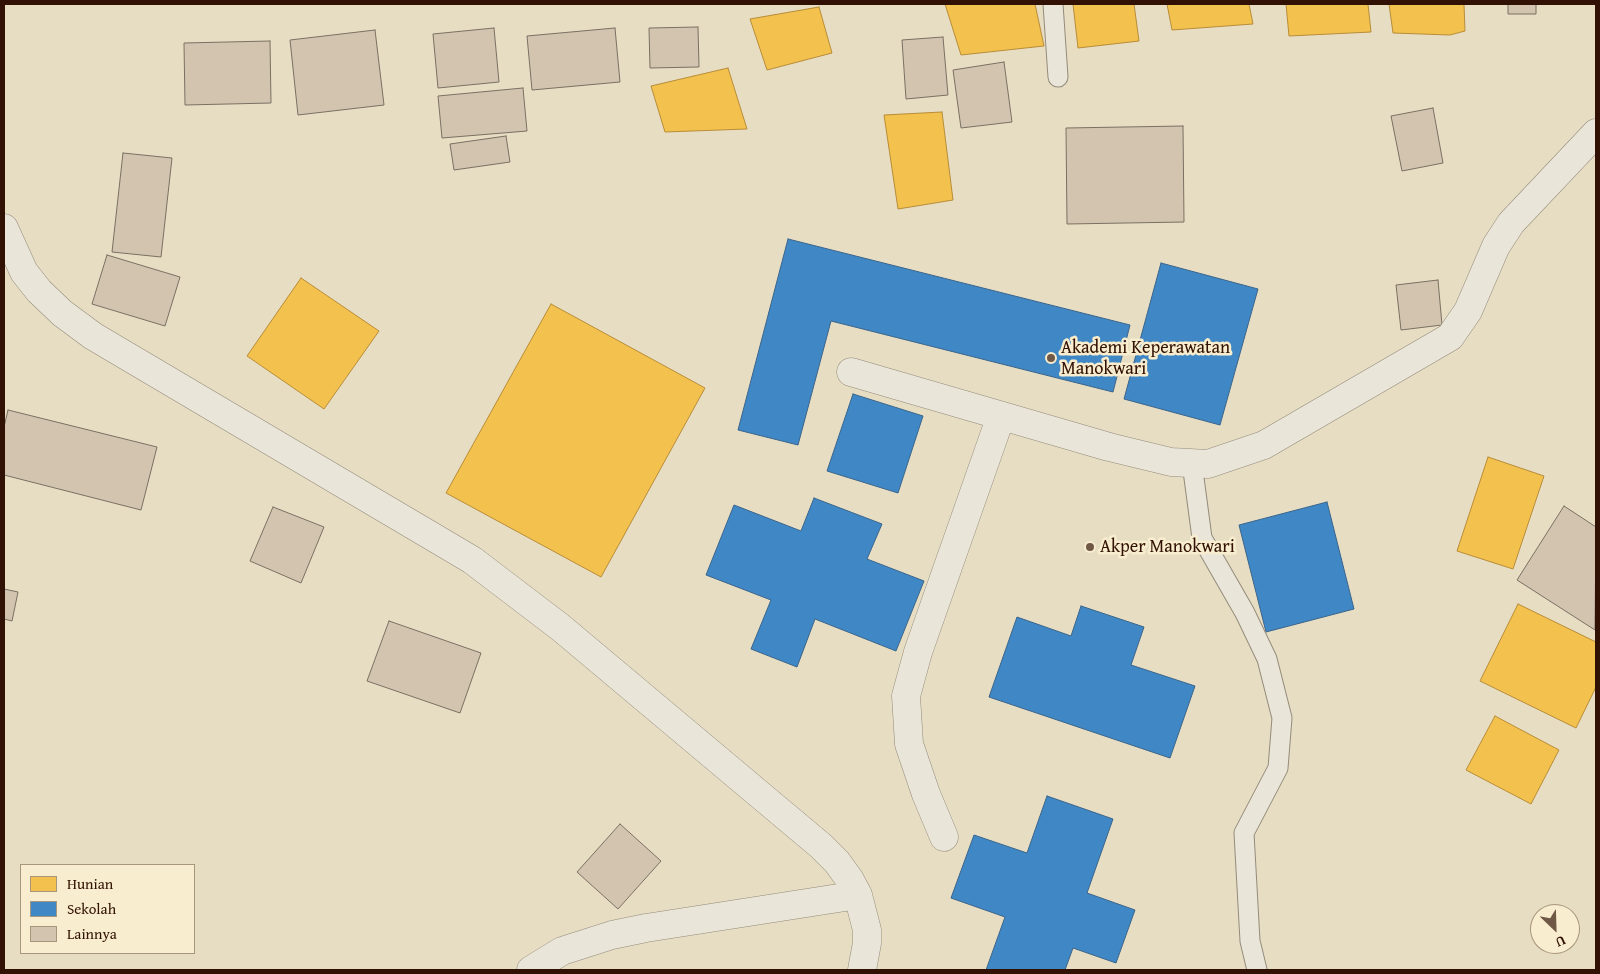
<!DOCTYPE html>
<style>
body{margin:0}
#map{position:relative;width:1600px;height:974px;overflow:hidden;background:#e6ddc3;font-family:"Gentium Book Plus",serif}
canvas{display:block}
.frame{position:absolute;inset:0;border:5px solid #311103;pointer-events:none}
.legend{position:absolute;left:20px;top:864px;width:175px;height:90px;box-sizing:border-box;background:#f8edce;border:1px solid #a8957d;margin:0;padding:6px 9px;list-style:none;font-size:15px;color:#311103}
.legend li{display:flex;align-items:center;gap:10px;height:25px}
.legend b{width:25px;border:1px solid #a8957d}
.north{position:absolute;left:1530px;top:904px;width:50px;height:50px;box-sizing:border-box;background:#f8edce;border:1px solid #a8957d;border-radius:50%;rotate:156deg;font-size:14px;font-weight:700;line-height:20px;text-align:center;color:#311103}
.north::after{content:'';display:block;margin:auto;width:18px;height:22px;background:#705846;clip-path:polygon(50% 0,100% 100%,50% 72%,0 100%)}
</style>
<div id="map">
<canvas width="1600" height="974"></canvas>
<div class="frame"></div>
<ul class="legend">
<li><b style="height:14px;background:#f2c14e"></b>Hunian</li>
<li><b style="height:14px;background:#3f88c5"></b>Sekolah</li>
<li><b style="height:14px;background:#d3c4b0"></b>Lainnya</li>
</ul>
<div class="north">U</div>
</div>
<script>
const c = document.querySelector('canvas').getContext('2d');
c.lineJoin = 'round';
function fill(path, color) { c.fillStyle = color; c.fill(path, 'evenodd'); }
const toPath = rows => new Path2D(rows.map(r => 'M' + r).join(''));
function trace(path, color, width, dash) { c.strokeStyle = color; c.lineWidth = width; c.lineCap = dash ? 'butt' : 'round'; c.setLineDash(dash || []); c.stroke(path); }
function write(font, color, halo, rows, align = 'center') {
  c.font = font + ' "Gentium Book Plus",serif'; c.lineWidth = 5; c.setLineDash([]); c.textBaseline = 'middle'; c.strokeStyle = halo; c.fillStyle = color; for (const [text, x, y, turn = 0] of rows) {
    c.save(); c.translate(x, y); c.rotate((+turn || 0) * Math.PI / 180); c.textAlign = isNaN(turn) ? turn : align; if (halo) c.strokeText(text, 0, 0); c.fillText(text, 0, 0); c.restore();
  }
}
const homes = toPath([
 [945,4,1035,4,1044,46,961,55,945,4],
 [1073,4,1134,4,1139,41,1078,48,1073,4],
 [1167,4,1249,4,1253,24,1172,30,1167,4],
 [1286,4,1368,4,1371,32,1289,36,1286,4],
 [1389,4,1464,4,1465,31,1450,35,1393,33,1389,4],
 [819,7,832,53,767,70,750,19,819,7],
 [728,68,747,129,665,132,651,86,728,68],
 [942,112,953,200,898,209,884,115,942,112],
 [301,278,379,331,324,409,247,356,301,278],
 [551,304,705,388,601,577,446,493,551,304],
 [1488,457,1544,476,1513,569,1457,551,1488,457],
 [1518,604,1596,642,1596,687,1576,728,1480,681,1518,604],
 [1495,716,1559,750,1531,804,1466,770,1495,716]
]);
const schools = toPath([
 [788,239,1130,325,1113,392,831,321,798,445,738,430,788,239],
 [1161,263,1258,289,1220,425,1124,399,1161,263],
 [853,394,923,416,898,493,827,471,853,394],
 [814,498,882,524,867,559,924,581,896,651,815,619,797,667,751,649,771,600,706,575,734,505,801,531,814,498],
 [1327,502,1354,609,1266,632,1239,525,1327,502],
 [1081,606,1144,627,1131,665,1195,686,1170,758,989,697,1017,617,1071,636,1081,606],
 [1047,796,1113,819,1087,893,1135,910,1116,963,1073,948,1065,970,986,970,1005,917,951,898,974,835,1027,853,1047,796]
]);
const building = toPath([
 [1508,4,1536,4,1536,14,1508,14,1508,4],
 [698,27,699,67,650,68,649,28,698,27],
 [494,28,499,82,438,88,433,34,494,28],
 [615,28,620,82,532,90,527,36,615,28],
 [375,30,384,105,298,115,290,40,375,30],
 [943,37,948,95,906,99,902,40,943,37],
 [270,41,271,103,185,105,184,43,270,41],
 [1004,62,1012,122,961,128,953,70,1004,62],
 [523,88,527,131,442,138,438,96,523,88],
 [1433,108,1443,163,1402,171,1391,116,1433,108],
 [1183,126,1184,222,1067,224,1066,128,1183,126],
 [506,136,510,162,454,170,450,144,506,136],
 [123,153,172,158,161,257,112,252,123,153],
 [107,255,180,277,165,326,92,304,107,255],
 [1438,280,1442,325,1401,330,1396,285,1438,280],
 [8,410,157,447,141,510,4,475,4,427,8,410],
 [1564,506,1596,527,1595,630,1517,580,1564,506],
 [273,507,324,527,301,583,250,561,273,507],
 [4,589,18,592,12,621,4,619,4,589],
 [389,621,481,653,460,713,367,681,389,621],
 [620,824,661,861,618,909,577,872,620,824]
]);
const service = toPath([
 [1053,4,1058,77],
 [1192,463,1202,538,1245,613,1267,659,1282,718,1278,768,1244,833,1250,941,1257,970]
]);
const minor = toPath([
 [4,228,24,272,39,291,62,313,93,336,472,560,560,627,821,846,837,862,850,880,858,895,867,930,867,943,862,970],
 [851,372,1109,447,1171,462,1208,464,1264,445,1450,337,1468,311,1496,246,1511,223,1596,133],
 [944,837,926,794,909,744,906,696,918,652,1001,416],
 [531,970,562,951,612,935,646,928,858,895]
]);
const markers = [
 [1051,358,5,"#705846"],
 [1090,547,5,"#705846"]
];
const poiNames = [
 ["Akademi Keperawatan",1061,348],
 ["Manokwari",1061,369],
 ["Akper Manokwari",1100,547]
];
fill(homes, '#f2c14e');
trace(homes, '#b88c38', 1);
fill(schools, '#3f88c5');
trace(schools, '#3b648b', 1);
fill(building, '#d3c4b0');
trace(building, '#7a7062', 1);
trace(service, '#948b7b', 21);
trace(minor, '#948b7b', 29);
trace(service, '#e9e5d8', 19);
trace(minor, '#e9e5d8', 28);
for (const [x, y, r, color] of markers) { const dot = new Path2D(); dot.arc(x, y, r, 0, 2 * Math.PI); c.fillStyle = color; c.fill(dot); trace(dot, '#f8edce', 2); }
write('18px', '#311103', '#f8edce', poiNames, 'left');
</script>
